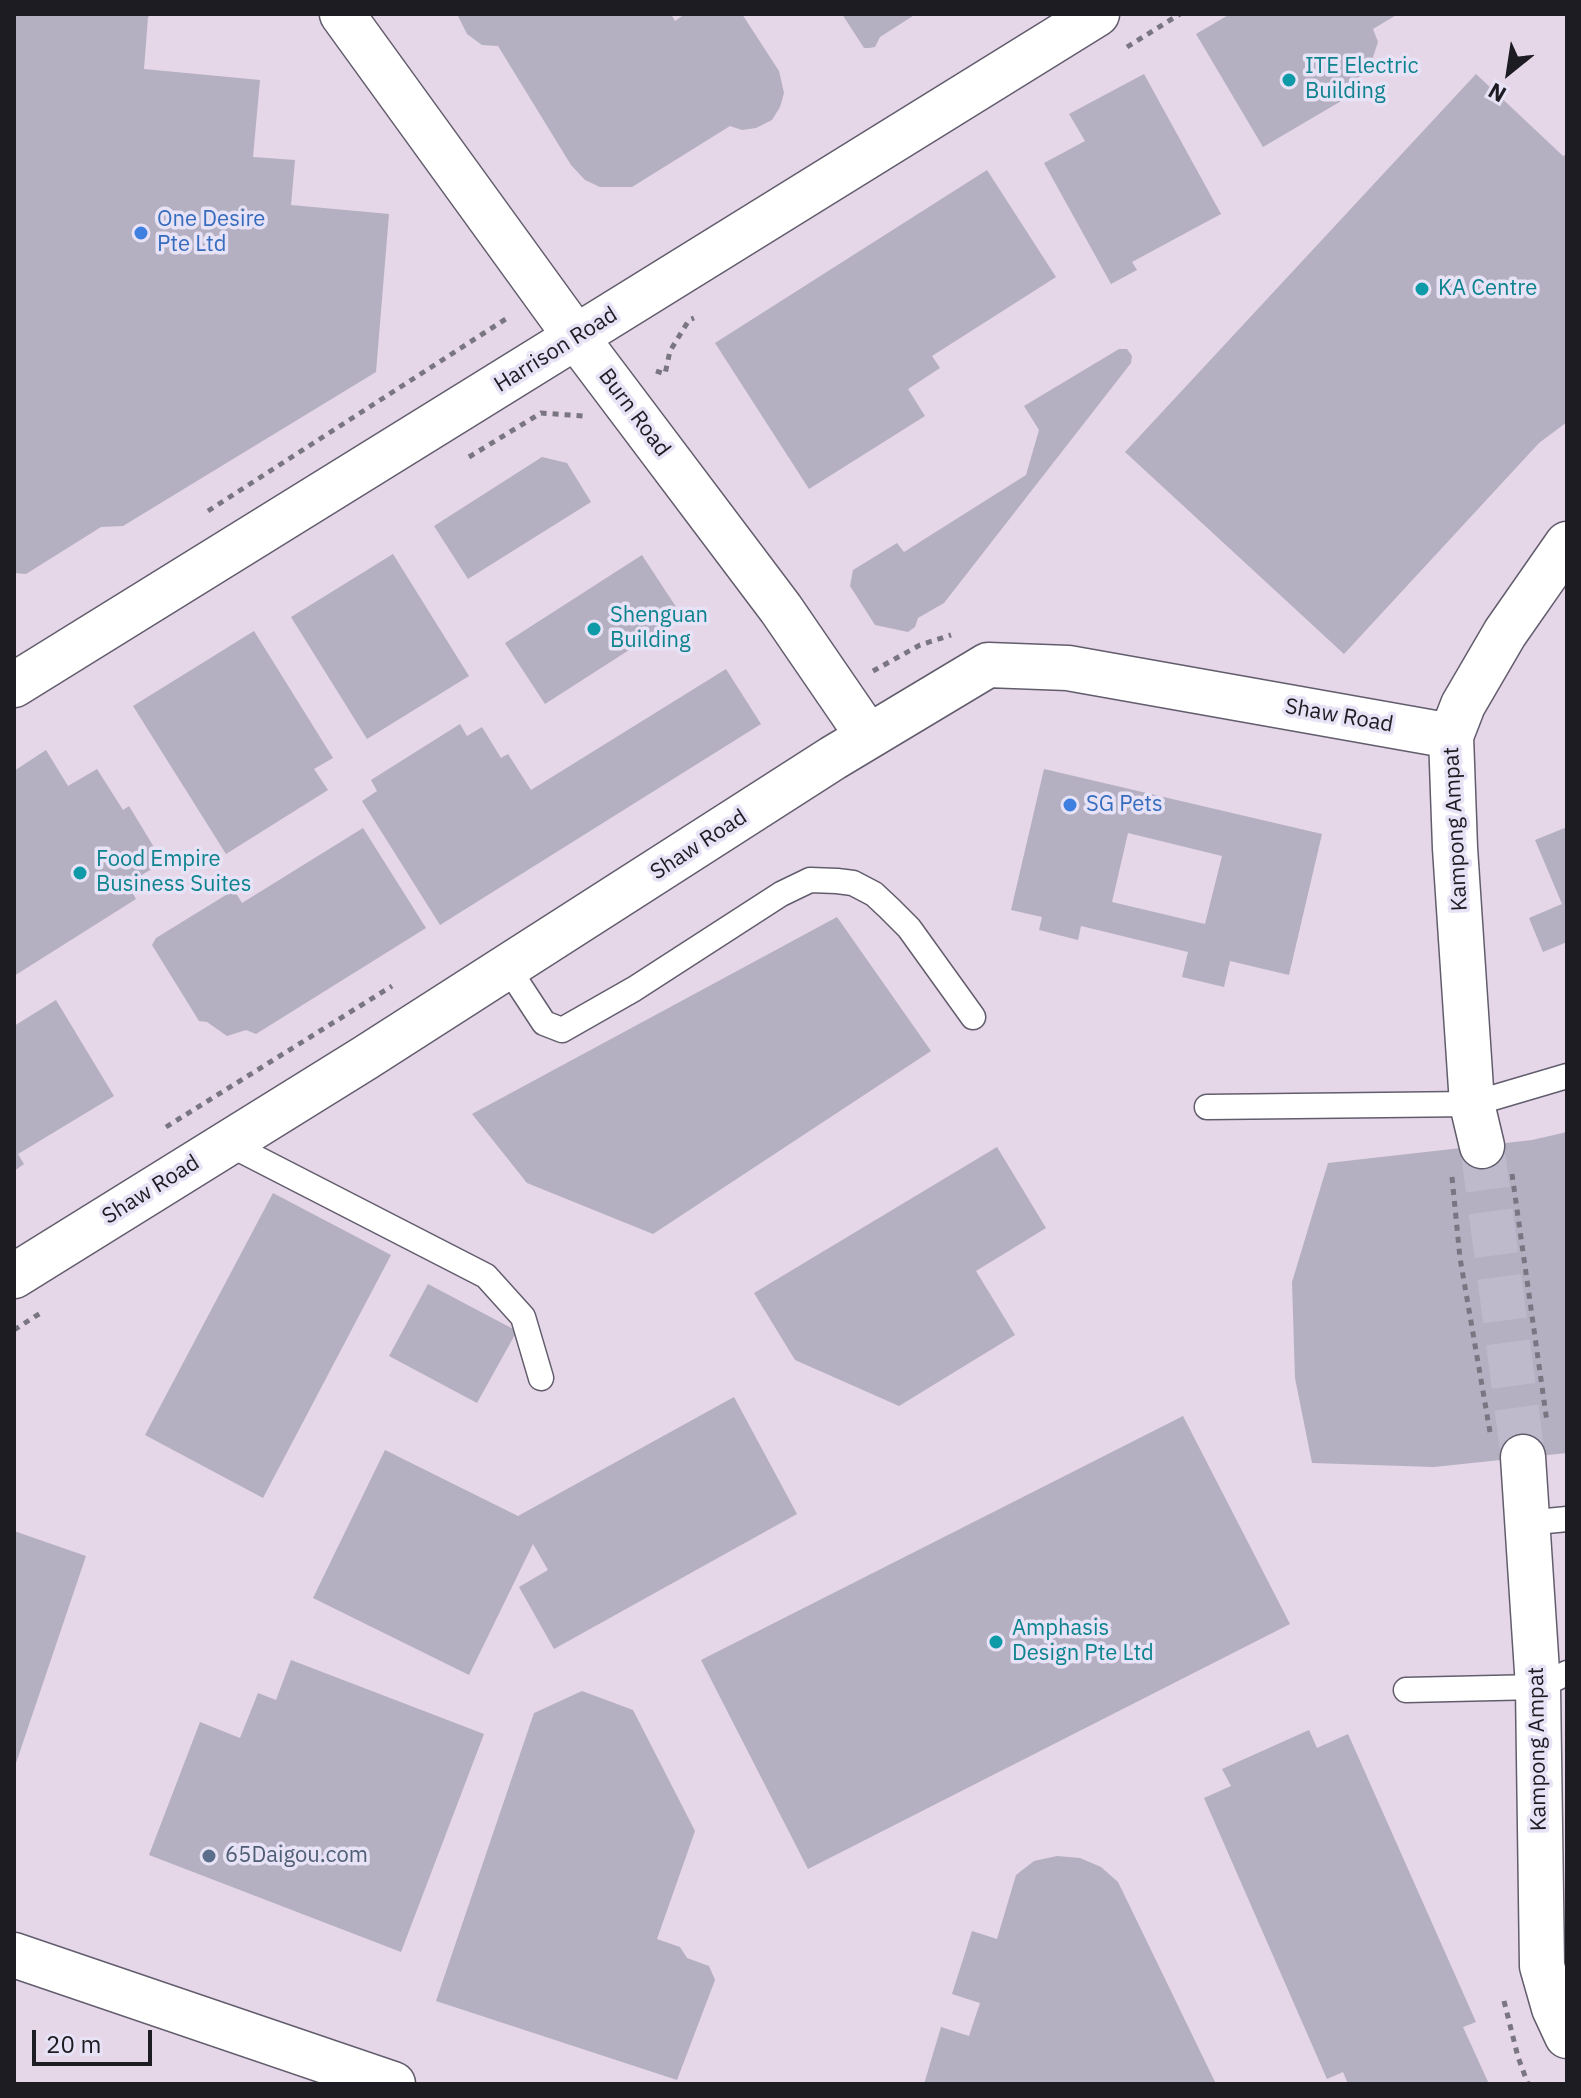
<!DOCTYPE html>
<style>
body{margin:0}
#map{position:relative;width:1581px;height:2098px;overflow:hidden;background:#e7e2f5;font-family:"IBM Plex Sans",sans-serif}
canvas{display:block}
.frame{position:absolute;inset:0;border:16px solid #1d1c22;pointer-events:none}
.north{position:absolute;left:1469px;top:32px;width:80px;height:80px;-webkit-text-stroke:6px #e7e2f5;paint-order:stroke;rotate:210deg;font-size:22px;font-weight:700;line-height:32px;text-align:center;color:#1d1c22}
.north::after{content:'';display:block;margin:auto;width:28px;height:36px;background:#1d1c22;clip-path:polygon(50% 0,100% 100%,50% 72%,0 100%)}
.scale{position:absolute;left:32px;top:2030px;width:120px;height:36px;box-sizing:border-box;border:4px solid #1d1c22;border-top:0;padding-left:10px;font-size:24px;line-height:28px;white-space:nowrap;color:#1d1c22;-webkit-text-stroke:6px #e7e2f5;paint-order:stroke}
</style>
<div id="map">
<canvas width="1581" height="2098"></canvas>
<div class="frame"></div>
<div class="north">N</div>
<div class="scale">20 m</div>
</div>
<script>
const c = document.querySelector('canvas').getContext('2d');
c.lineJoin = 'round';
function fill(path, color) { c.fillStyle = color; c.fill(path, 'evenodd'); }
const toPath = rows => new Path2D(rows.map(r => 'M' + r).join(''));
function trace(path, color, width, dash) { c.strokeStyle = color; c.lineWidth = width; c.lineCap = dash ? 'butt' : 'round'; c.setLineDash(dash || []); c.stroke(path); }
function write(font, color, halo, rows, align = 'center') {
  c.font = font + ' "IBM Plex Sans",sans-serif'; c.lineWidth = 7; c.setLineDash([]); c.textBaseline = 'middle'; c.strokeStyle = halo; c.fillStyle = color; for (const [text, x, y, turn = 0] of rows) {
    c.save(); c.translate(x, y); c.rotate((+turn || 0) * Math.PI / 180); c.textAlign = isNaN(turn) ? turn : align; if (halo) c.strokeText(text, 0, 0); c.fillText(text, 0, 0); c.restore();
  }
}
const industrial = toPath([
 [14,14,1567,14,1567,2084,14,2084]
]);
const building = toPath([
 [16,14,152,14,148,17,144,69,260,80,253,157,295,160,291,205,389,214,376,372,123,526,101,527,26,574,14,573,14,43],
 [457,14,671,14,675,21,685,14,742,14,779,71,784,93,780,107,772,120,756,128,742,130,730,126,632,187,600,187,585,180,571,165,498,46,482,45,467,34],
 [842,14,916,14,880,37,875,47,869,48,864,48],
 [1230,14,1398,14,1373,29,1378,42,1368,72,1342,87,1348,97,1263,147,1196,34],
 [1144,74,1221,214,1132,262,1137,270,1111,284,1044,163,1085,141,1069,114],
 [1476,74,1563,156,1567,154,1567,422,1539,443,1344,654,1125,452],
 [987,170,1056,277,932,356,940,368,908,389,925,416,809,489,715,343],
 [1119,349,1127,349,1132,356,1131,363,944,603,918,618,915,627,908,632,875,625,850,586,853,570,897,543,904,552,1026,475,1039,430,1024,406],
 [542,457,567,463,591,502,468,579,434,526],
 [393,554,469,676,367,739,291,617],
 [642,555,682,616,545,704,505,643],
 [254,631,333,758,314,769,328,790,226,854,133,706],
 [726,669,761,724,440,925,362,801,377,791,371,780,460,724,467,736,482,727,501,758,508,754,531,790],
 [46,750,68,786,97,769,123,810,129,806,163,862,127,884,136,899,14,976,14,771],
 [1044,769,1322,834,1289,975,1230,961,1224,987,1182,977,1188,952,1081,926,1078,940,1039,930,1042,917,1011,910],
 [1128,833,1222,856,1205,924,1112,902],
 [1567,827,1567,942,1543,952,1529,918,1562,904,1535,840],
 [363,828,426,928,256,1034,246,1030,227,1036,207,1022,199,1021,152,945,156,938,234,890,242,903],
 [837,917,931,1051,653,1234,527,1183,472,1114],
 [56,1000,114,1096,18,1154,24,1164,14,1171,14,1026],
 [1567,1132,1567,1453,1434,1467,1312,1463,1295,1378,1292,1282,1328,1163,1532,1140],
 [997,1147,1046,1228,976,1271,1015,1335,899,1406,795,1360,754,1293],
 [273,1193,391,1255,263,1498,145,1435],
 [428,1284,517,1331,477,1403,389,1356],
 [734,1397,797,1514,554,1649,519,1587,548,1570,533,1544,469,1675,313,1598,385,1450,518,1516],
 [1183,1416,1290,1624,808,1869,701,1660],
 [14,1531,86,1556,15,1766,14,1766],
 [291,1660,484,1734,401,1952,149,1855,200,1722,240,1738,258,1693,276,1700],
 [582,1691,633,1710,695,1831,657,1939,680,1947,687,1958,709,1966,715,1980,677,2080,436,2001,534,1713],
 [1309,1730,1317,1748,1348,1734,1476,2022,1463,2027,1489,2084,1348,2084,1343,2072,1327,2079,1204,1798,1231,1786,1222,1769],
 [1057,1856,1080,1858,1101,1867,1118,1882,1216,2084,924,2084,941,2027,969,2036,980,2003,952,1994,972,1931,997,1939,1016,1875,1034,1861]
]);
const minorTunnel = toPath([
 [1482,1146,1523,1457]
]);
const path = toPath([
 [1127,47,1180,14],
 [656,371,665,374,670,351,689,320,694,318],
 [469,457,541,413,583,416],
 [208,511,509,317],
 [873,671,920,645,951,635],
 [166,1127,392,986],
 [1512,1174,1547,1422],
 [1452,1177,1460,1258,1490,1432],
 [14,1330,42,1312],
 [1504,2001,1518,2057,1528,2084]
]);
const service = toPath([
 [508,968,544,1023,562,1030,634,989,781,894,810,880,837,881,853,883,874,894,889,908,909,928,973,1017],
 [1207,1107,1472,1104,1567,1076],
 [227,1143,486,1276,523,1317,541,1378],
 [1526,1523,1567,1519],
 [1406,1690,1538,1687,1567,1673]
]);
const minor = toPath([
 [342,14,576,337,781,609,868,736],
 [14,685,1097,14],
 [1482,1146,1472,1104,1455,848,1451,736,1463,705,1505,633,1567,544],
 [14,1276,365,1058,833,758,988,665,1068,668,1451,736],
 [1523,1457,1538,1687,1542,1966,1554,2008,1567,2036],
 [14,1955,393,2084]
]);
const markers = [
 [1289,80,8,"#0f9aa8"],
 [141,233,8,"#3f7fe0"],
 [1422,289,8,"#0f9aa8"],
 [594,629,8,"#0f9aa8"],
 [1070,805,8,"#3f7fe0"],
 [80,873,8,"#0f9aa8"],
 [996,1642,8,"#0f9aa8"],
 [209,1856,8,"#5c6f8a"]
];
const cultureNames = [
 ["ITE Electric",1305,67],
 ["Building",1305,92],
 ["KA Centre",1438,289],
 ["Shenguan",610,616],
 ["Building",610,641],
 ["Food Empire",96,860],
 ["Business Suites",96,885],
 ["Amphasis",1012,1629],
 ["Design Pte Ltd",1012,1654]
];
const shopNames = [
 ["One Desire",157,220],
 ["Pte Ltd",157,245],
 ["SG Pets",1086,805]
];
const streetNames = [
 ["Harrison Road",556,350,-32],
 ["Burn Road",634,413,53],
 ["Shaw Road",1339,716,10],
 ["Kampong Ampat",1456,829,-93],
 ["Shaw Road",699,845,-33],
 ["Shaw Road",151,1190,-32],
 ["Kampong Ampat",1538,1749,-91]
];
const serviceNames = [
 ["65Daigou.com",225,1856]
];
fill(industrial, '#e5d6e8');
fill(building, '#b4b0c1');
trace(minorTunnel, '#bfbacb', 44, [44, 22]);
trace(service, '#625d6d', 27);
trace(minor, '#625d6d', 47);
trace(path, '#797682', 5, [6, 6]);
trace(service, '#fff', 24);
trace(minor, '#fff', 44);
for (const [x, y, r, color] of markers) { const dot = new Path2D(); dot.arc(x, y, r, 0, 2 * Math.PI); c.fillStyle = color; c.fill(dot); trace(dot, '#e7e2f5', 3); }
write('22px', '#0d838f', '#e7e2f5', cultureNames, 'left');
write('22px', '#366cbe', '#e7e2f5', shopNames, 'left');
write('22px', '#1d1c22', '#e7e2f5', streetNames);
write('22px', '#4e5e75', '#e7e2f5', serviceNames, 'left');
</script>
